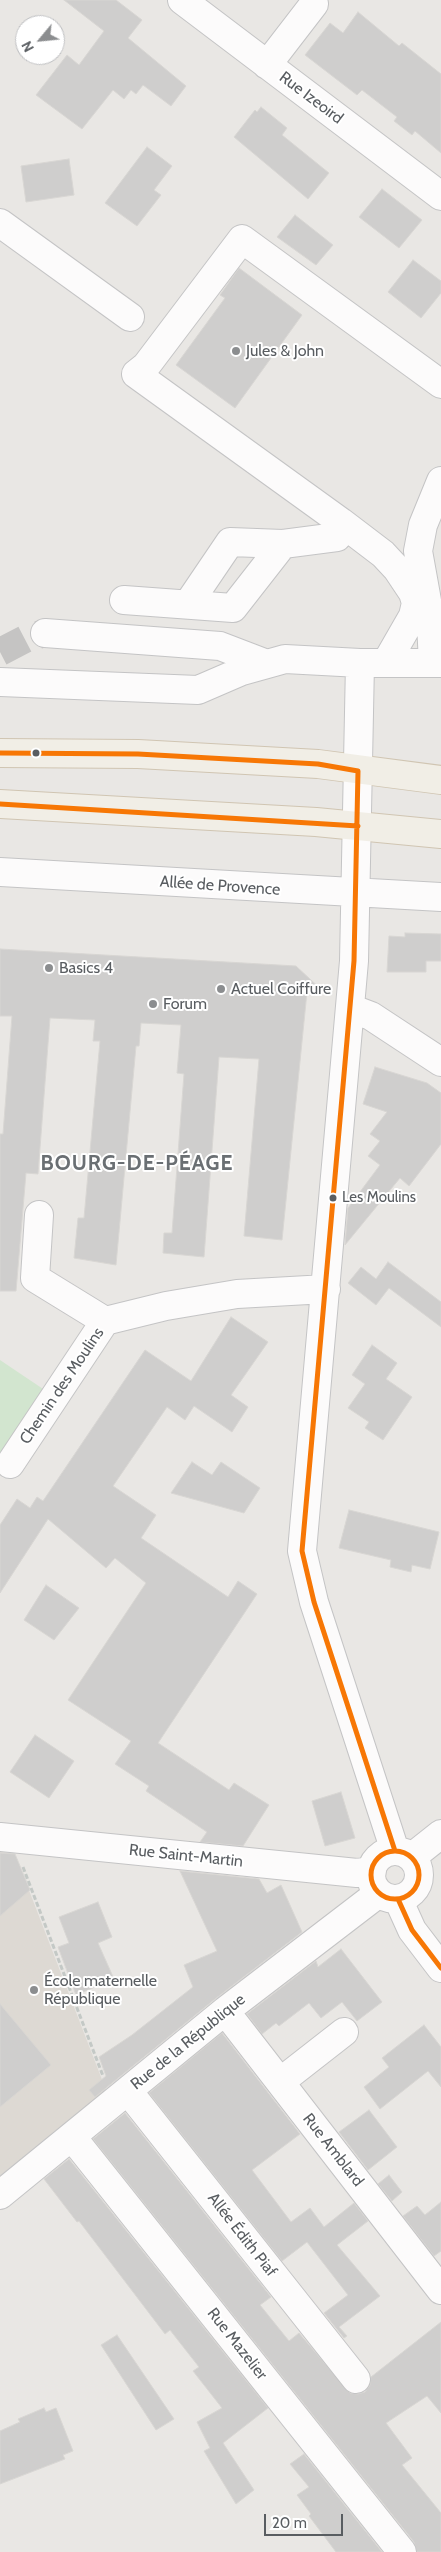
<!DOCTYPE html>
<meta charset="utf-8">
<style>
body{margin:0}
#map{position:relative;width:441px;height:2552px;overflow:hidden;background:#e9e7e4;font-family:Cabin,sans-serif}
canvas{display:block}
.north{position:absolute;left:15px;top:15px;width:50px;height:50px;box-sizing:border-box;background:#fff;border:1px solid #bdbec0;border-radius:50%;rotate:242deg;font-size:14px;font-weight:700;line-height:20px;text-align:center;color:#595d61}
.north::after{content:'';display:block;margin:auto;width:18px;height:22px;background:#8b8d8f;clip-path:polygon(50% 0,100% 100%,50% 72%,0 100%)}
.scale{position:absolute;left:264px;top:2514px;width:79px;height:22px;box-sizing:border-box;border:2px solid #595d61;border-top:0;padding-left:6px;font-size:15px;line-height:18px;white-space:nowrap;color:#595d61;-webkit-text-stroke:4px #fff;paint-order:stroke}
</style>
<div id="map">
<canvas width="441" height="2552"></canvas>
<div class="north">N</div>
<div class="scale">20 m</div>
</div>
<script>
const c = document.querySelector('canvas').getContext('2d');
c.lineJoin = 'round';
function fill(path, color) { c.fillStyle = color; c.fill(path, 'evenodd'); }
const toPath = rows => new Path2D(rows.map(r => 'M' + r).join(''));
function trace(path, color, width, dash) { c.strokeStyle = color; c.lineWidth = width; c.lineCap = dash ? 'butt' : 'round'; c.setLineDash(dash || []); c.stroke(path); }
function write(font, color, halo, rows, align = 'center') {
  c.font = font + ' Cabin,sans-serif'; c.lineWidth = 4; c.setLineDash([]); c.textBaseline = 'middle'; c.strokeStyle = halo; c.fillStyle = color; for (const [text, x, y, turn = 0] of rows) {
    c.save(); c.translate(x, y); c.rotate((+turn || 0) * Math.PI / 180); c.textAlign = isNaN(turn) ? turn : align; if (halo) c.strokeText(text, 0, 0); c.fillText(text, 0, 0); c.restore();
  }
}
const education = toPath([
 [0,1852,15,1854,106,2090,0,2176]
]);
const green = toPath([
 [0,1360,52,1395,0,1474]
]);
const building = toPath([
 [64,0,116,0,142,20,128,38,186,86,171,106,143,85,136,94,131,90,124,99,113,90,82,129,36,95,67,55,79,65,104,31,64,0],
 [358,12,399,46,402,43,441,74,441,153,415,131,412,135,394,121,397,117,362,90,357,95,305,55,330,23,343,33,358,12],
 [261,107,287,128,282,135,329,173,308,199,234,137,255,110,257,112,261,107],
 [147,147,172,166,154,190,161,195,137,226,105,203,147,147],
 [69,159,74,195,26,202,21,166,69,159],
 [382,189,422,220,399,248,359,217,382,189],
 [295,215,333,245,316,265,277,237,295,215],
 [413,260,441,281,441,293,421,318,388,292,413,260],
 [239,268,302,315,235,408,176,365,225,298,220,295,239,268],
 [405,933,441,934,441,961,426,961,426,972,387,972,389,936,405,937,405,933],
 [0,949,296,966,325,993,307,992,282,1240,244,1236,259,1059,219,1057,204,1257,163,1253,164,1233,172,1233,184,1074,177,1073,181,1025,141,1023,139,1046,136,1046,116,1265,74,1258,78,1218,84,1218,100,1041,93,1041,95,1020,50,1018,38,1174,26,1173,16,1291,0,1291,0,1134,3,1134,12,1016,0,1016,0,949],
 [375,1067,427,1083,441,1093,441,1144,409,1186,400,1178,345,1245,348,1208,380,1165,368,1156,380,1141,370,1134,387,1112,363,1104,375,1067],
 [388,1262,441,1302,441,1327,389,1288,376,1305,348,1283,361,1267,376,1279,388,1262],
 [231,1317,268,1342,231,1395,248,1407,232,1432,194,1406,185,1420,167,1407,113,1486,156,1515,141,1538,228,1597,238,1581,257,1594,158,1743,229,1790,234,1783,269,1805,243,1846,200,1842,207,1832,146,1791,149,1786,115,1764,131,1741,68,1700,146,1583,115,1558,106,1568,48,1519,0,1593,0,1525,17,1499,30,1508,37,1497,43,1501,145,1350,191,1381,231,1317],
 [372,1345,397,1363,386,1379,412,1397,383,1440,365,1428,369,1422,348,1408,365,1384,352,1375,372,1345],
 [192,1462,212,1475,221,1462,260,1488,244,1513,171,1493,192,1462],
 [349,1510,439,1532,430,1569,412,1565,411,1572,390,1567,391,1560,339,1548,349,1510],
 [46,1585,79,1608,54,1640,24,1620,46,1585],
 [35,1735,74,1761,49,1798,10,1772,35,1735],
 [341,1792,355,1838,325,1846,312,1801,341,1792],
 [0,1853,15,1854,30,1890,0,1916,0,1853],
 [180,1871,259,1879,267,1893,281,1885,302,1932,215,1999,95,2097,89,2090,106,2076,99,2057,132,2035,193,1987,184,1965,217,1951,180,1871],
 [98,1902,112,1937,98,1943,114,1979,76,1995,58,1947,69,1943,59,1917,98,1902],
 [341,1949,382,2002,357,2021,342,2002,321,2018,309,2003,279,2026,276,2023,262,2034,247,2014,316,1961,318,1967,341,1949],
 [0,2004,51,2065,0,2107,0,2004],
 [424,2025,441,2047,441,2087,428,2071,380,2109,364,2087,389,2067,382,2058,424,2025],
 [222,2033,300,2134,252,2170,291,2222,310,2208,324,2227,354,2203,368,2221,337,2245,380,2296,339,2327,347,2336,344,2338,324,2313,348,2295,307,2242,282,2261,149,2093,222,2033],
 [369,2110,397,2147,368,2170,339,2132,369,2110],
 [125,2113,271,2297,260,2305,289,2341,299,2333,350,2393,358,2394,365,2392,370,2385,371,2377,441,2322,441,2413,427,2396,386,2423,412,2458,402,2465,441,2513,441,2552,417,2552,414,2542,93,2139,125,2113],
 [69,2159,268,2408,223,2443,254,2490,236,2504,204,2451,210,2448,197,2422,222,2408,193,2371,199,2367,170,2330,165,2334,79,2221,77,2222,44,2179,69,2159],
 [389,2175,402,2192,392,2201,378,2184,389,2175],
 [441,2202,441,2251,434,2256,403,2216,417,2206,425,2215,441,2202],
 [117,2335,174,2419,156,2430,101,2345,117,2335],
 [44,2408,46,2412,56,2408,73,2451,63,2455,65,2459,0,2484,0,2431,20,2422,18,2419,44,2408],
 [304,2454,382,2552,336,2552,309,2516,311,2514,297,2495,309,2487,290,2464,304,2454]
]);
const minorTunnel = toPath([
 [0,652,27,638,45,633]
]);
const path = toPath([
 [23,1867,103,2076]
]);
const minor = toPath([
 [182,0,441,196],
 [267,65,314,4],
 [0,223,130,317],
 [124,600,233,608,283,544,337,537],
 [188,604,230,542,283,544],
 [45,633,220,646,267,664],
 [360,663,354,961,302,1551,314,1602,395,1851],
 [386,663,413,616,416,603,413,593,397,569,383,554,341,522,136,374,146,366,242,239,441,384],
 [433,663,431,623,418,551,423,525,441,481],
 [0,682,198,690,242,671,285,659,360,663,441,663],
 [0,872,441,897],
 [350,1008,371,1016,441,1062],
 [39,1215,35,1278,105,1321],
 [10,1464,105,1321,166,1306,237,1294,326,1289],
 [0,1837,357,1873,372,1871],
 '371 1875a24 24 0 1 1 48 0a24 24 0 1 1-48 0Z',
 [412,1857,441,1834],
 [398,1899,412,1930,441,1968],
 [225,2011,441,2290],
 [280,2082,344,2032],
 [128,2091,356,2379],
 [72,2137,402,2552],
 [0,2195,225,2011,379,1893]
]);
const major = toPath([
 [0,753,138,754,318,764,441,780],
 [0,804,316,822,441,834]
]);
const bus1 = toPath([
 [0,753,138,754,318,764,358,771,354,961,302,1551,314,1602,395,1851],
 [0,804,358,826],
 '371 1875a24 24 0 1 1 48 0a24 24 0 1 1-48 0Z',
 [398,1899,412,1930,441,1968]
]);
const markers = [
 [236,351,5,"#8b8d8f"],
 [36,753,4.5,"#595d61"],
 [49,968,5,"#8b8d8f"],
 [221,989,5,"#8b8d8f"],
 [153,1004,5,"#8b8d8f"],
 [333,1198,4.5,"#595d61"],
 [34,1990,5,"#8b8d8f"]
];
const busNames = [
 ["Les Moulins",342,1198]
];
const streetNames = [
 ["Rue Izeoird",311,98,37],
 ["Allée de Provence",220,886,4],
 ["Chemin des Moulins",62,1386,-56],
 ["Rue Saint-Martin",186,1856,6],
 ["Rue de la République",188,2042,-39],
 ["Rue Amblard",333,2150,52],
 ["Allée Édith Piaf",242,2235,52],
 ["Rue Mazelier",237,2344,52]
];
const poiNames = [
 ["Jules & John",246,351],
 ["Basics 4",59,968],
 ["Actuel Coiffure",231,989],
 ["Forum",163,1004],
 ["École maternelle",44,1981],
 ["République",44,1999]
];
const districtNames = [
 ["BOURG-DE-PÉAGE",137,1164]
];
fill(education, '#ddd9d3');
fill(green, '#d2e5cf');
fill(building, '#cfcecd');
trace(building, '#d8d6d3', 1);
trace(minorTunnel, '#c5c4c3', 28, [28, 14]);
trace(minor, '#c4c4c5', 30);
trace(major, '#d0c5b2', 30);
trace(path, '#c4c9c6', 3, [5, 2.5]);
trace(minor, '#fcfbfb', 28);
trace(major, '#f1eee6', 28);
trace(bus1, '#f77705', 5);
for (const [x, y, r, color] of markers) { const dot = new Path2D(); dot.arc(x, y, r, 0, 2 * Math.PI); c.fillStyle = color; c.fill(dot); trace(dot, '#fff', 2); }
write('15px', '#595d61', '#fff', busNames, 'left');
write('16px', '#595d61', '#fff', streetNames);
write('16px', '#595d61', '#fff', poiNames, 'left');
c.letterSpacing = '1px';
write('bold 21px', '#6a6f73', '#fff', districtNames);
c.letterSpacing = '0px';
</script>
